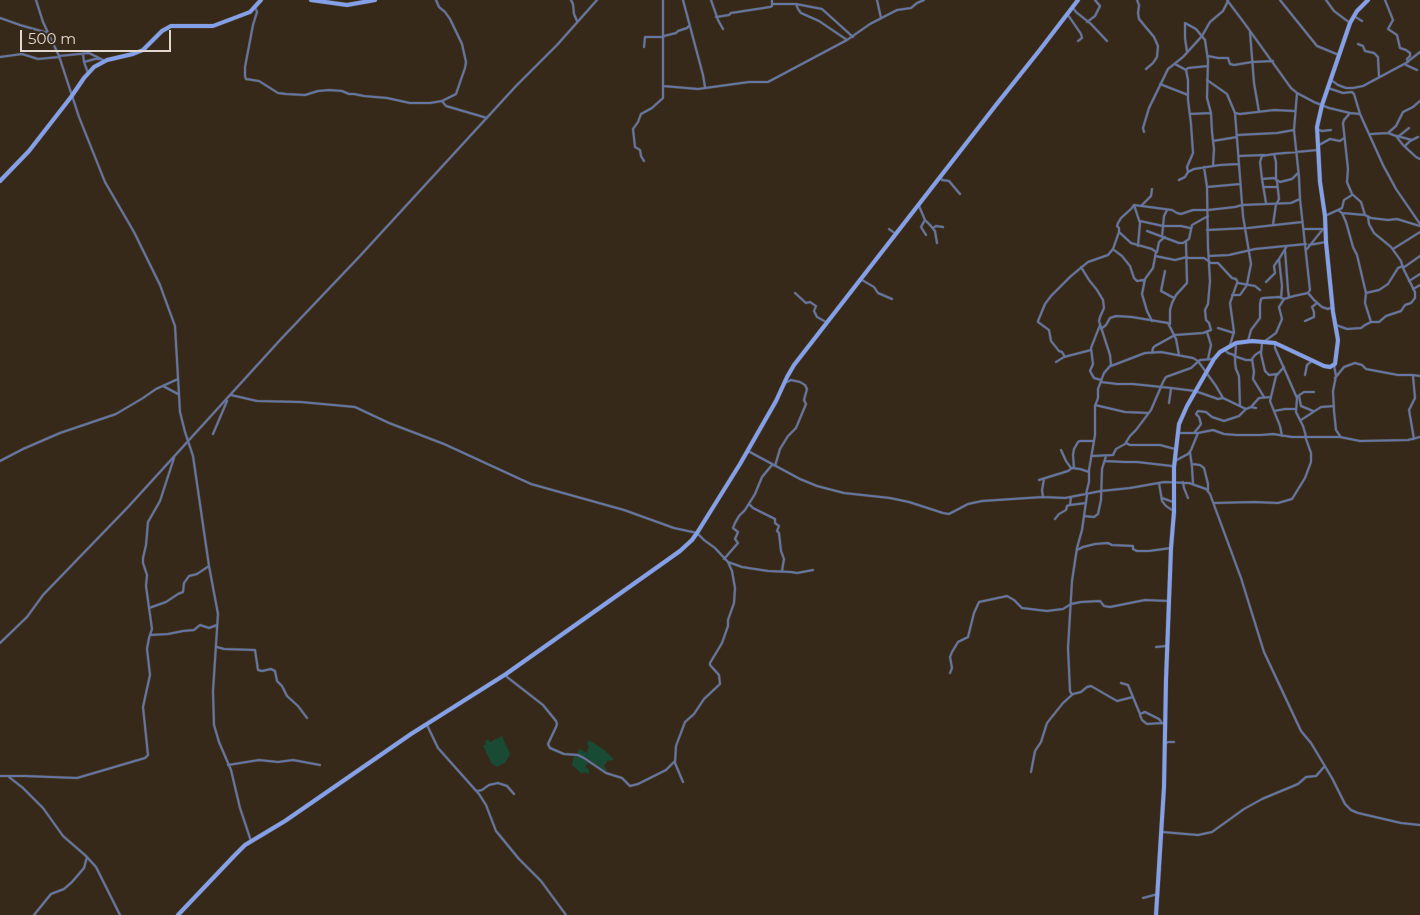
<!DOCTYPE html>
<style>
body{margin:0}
#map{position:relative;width:1420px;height:915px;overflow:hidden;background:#362919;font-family:Montserrat,sans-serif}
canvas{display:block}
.scale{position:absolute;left:20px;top:30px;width:151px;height:22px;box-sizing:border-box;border:2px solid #e0d8ce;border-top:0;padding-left:6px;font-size:15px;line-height:18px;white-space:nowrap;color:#e0d8ce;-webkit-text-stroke:4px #362919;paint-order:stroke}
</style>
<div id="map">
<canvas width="1420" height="915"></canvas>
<div class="scale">500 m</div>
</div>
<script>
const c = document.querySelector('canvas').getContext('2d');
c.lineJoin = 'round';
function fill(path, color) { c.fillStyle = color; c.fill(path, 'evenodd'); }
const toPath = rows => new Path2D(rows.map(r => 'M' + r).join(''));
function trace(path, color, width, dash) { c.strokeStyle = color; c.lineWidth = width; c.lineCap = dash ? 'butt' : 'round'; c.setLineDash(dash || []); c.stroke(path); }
const green = toPath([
 [502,736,510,754,505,763,497,767,491,763,483,745,486,745,485,742,488,739,490,742],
 [589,740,603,749,614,759,610,761,608,760,604,766,607,770,606,772,596,764,585,760,592,764,592,766,588,763,585,767,589,769,589,774,584,772,582,774,572,765,574,756,577,754,579,749,588,753,587,750,589,748,587,743]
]);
const street = toPath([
 [36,0,43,22,59,56,89,53,103,60],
 [436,0,439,7,445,12,450,19,462,44,466,62,465,68,456,94,442,101],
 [571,0,573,4,574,14,577,21],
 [683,0,703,75,705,87],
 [711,0,718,20,723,29],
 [877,0,881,18],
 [1137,0,1139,5,1138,13,1139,19,1154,37,1158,46,1157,57,1153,63,1146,69],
 [1227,0,1245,24,1291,88,1297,93,1314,102,1329,108,1350,113,1360,114],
 [1280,0,1317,46,1339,55],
 [1326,0,1334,11,1350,23],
 [1385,0,1393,20,1388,29,1397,35,1400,48,1406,50,1410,53,1410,56,1407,59,1408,62],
 [772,4,796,4,822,9,853,37],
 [796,4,798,9,801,13,819,21,847,40],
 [255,7,257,12,253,25,245,67,245,76,246,79,259,81,278,93,286,94,305,95,318,91,329,90,342,91,349,94,354,94,364,96,387,98,410,103,430,103,442,101,446,106,487,118],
 [1073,8,1076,12,1091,24,1107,41],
 [1068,15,1081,34,1082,38,1078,41],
 [1354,16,1362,21],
 [716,17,729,15,731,13,770,7,772,6,772,0],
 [0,18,20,25,48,33],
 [1087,22,1095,16,1100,6,1095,0],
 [1250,32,1254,83,1259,112],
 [1358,44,1363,46,1365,51,1374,53,1378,57,1379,77],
 [644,47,645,37,663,37,663,0],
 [1187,52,1185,38,1185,23,1196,29,1205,40,1208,60,1207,98,1211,113,1212,132,1214,149,1213,166],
 [83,54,84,62,88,73],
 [59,56,79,117,105,182,134,232,160,285,175,326,180,412,185,432,193,456,209,566,218,614,213,691,214,725,219,742,231,770,240,808,251,841],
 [1208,56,1218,58,1228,58,1230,64,1234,65,1252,62,1273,61],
 [0,57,22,54,38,59,59,57],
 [84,62,95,59,101,59],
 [1175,64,1186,70,1188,68,1208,66],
 [1406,65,1417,70],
 [1186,70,1188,80,1188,100,1191,124,1193,153,1187,167,1188,172],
 [1207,80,1227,94,1235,113,1243,216,1251,264,1247,284],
 [1331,80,1338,85,1346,88,1353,88,1363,86,1406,63,1420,52],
 [1160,84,1188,95],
 [663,86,698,89,749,82,768,82,847,40,870,24,897,10,911,8,917,3,924,0],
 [1328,88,1343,93,1352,92,1354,94,1360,114,1383,165,1396,189,1420,224],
 [1235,113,1240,114,1274,110,1294,111],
 [1350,113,1344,120,1343,123,1348,169,1347,182,1352,194,1361,202,1365,215],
 [1190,114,1211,113],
 [1319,130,1322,131,1331,130],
 [1144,132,1143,128,1149,108,1168,69,1183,57,1202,36,1210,22,1223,11,1228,1],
 [1388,133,1396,126,1403,112,1413,107,1420,101],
 [1371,134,1388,133,1396,136,1403,145,1416,157,1420,159],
 [1237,135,1277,133,1294,130],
 [1397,136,1412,140],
 [1399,136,1409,128],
 [1213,141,1237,137],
 [1319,145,1330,139,1340,141,1344,138],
 [1405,146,1410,141,1418,137],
 [1274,154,1276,162,1276,180],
 [1239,156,1264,155],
 [644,161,641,156,640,150,635,147,633,129,638,122,641,114,652,108,663,98,663,38,664,36,676,33,678,31,687,28,689,26],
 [941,177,942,180,949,181,960,194],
 [1262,179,1274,178,1280,182,1292,179,1298,173],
 [1179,180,1185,177,1188,172,1194,169,1220,165,1239,164],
 [1207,187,1240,184],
 [1263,187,1277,187],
 [1266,203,1262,179,1260,162,1262,156,1274,154,1318,150],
 [1277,203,1279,199,1277,181],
 [1134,205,1140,223,1138,246],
 [1142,205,1151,196,1152,189],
 [919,206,925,220,921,227,926,235],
 [1338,210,1342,208,1344,200,1352,195],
 [1342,213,1346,222,1353,247,1357,255,1366,293,1365,303,1371,322],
 [1327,215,1338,210,1342,213,1365,215,1371,218,1388,220,1397,219,1420,226],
 [1368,217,1369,224,1374,233,1391,247,1401,261,1403,268],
 [926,221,930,225,935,231,937,243],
 [1140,221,1163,226,1181,226,1190,228],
 [1273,225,1276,204],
 [933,228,936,226,943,227],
 [889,229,896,234],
 [1304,229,1324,229],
 [1207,230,1248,228,1302,222],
 [1147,231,1179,243,1183,243,1189,239,1192,225,1208,216],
 [1119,232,1131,243,1152,249,1156,252,1153,268,1145,279,1142,294,1147,311,1152,321],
 [1162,237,1164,216,1167,210],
 [1309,245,1326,242],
 [1307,249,1323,229],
 [1393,249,1420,232],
 [1114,250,1122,256,1130,266,1134,278,1137,281,1143,280,1144,282],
 [1285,250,1288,290,1289,297],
 [1157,252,1159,242,1165,237],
 [1155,256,1175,260,1187,257],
 [1209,256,1229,255,1255,249,1306,244],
 [1188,258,1204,258,1211,263,1218,263,1232,278,1236,279,1238,283,1255,286,1260,290],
 [1081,267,1089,280,1097,290,1103,300,1104,308,1100,317,1099,321,1110,355,1111,365,1104,373,1098,389,1098,398,1095,406,1095,435,1089,470,1089,482,1086,494],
 [1165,271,1161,291,1174,298],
 [862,280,874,287,878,293,892,299],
 [1409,281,1420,274],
 [1266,282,1275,273,1274,266,1278,260],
 [1413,289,1420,285],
 [795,293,806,303,810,302,816,306,814,311,817,317,826,322],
 [1366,293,1379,290,1388,284,1398,268,1403,266],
 [1309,294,1314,300,1322,307,1328,309,1333,307],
 [1232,295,1240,295,1247,285],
 [1281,298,1282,286,1279,259,1287,246],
 [1305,321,1314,317,1314,312,1312,307,1317,303],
 [1170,324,1170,310,1172,303,1176,295,1187,283,1186,242],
 [1100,325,1091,348,1093,364,1090,371,1094,378,1101,380],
 [1336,325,1347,329,1361,328,1365,325,1371,322,1379,322,1386,316,1401,311,1405,305,1411,303,1415,298,1415,292,1403,268,1420,256],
 [1218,328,1234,333],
 [1101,329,1106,325,1110,318,1116,316,1132,317,1168,323,1176,339,1179,355],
 [1207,332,1211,345,1208,359],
 [1248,341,1251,330,1260,318,1260,304,1261,299,1263,298,1279,297,1284,299],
 [1265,341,1276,333,1282,319,1279,307,1284,299,1294,296,1308,293,1310,290,1300,199,1299,177,1294,130,1297,93],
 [1262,343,1261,354,1265,371,1269,375,1277,374],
 [1275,343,1275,348,1297,398,1296,412,1303,426,1306,436],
 [1230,345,1234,332,1230,303,1237,283],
 [1236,345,1235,362,1236,369,1239,376,1240,406],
 [1224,349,1228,353,1234,355],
 [1261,351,1255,355,1252,359,1254,372,1253,379,1264,397],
 [1152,353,1153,348,1155,346,1175,335,1203,333,1211,330,1209,323,1206,320,1205,310,1208,304,1210,281,1208,247,1207,187,1204,167],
 [1234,356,1246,360,1252,360],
 [1065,357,1062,352,1059,351,1051,341,1049,330,1038,322,1038,321,1045,304,1051,296,1071,276,1088,262,1108,255,1113,249,1119,232,1119,228,1117,226,1118,223,1121,218,1131,209,1134,205,1172,210,1177,213,1181,214,1193,210,1208,210,1235,207,1242,205,1291,203,1300,199],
 [1056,362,1064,357,1091,350],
 [1334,365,1336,376,1333,391,1334,411,1336,430,1340,436],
 [1111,366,1145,353,1161,352,1193,358,1198,361,1216,386,1223,398,1246,409],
 [1305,375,1307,365,1312,361],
 [1413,376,1415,398,1409,410,1414,439],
 [1335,378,1344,367,1355,363,1362,365,1366,369,1398,375,1413,375,1420,376],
 [1101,382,1117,384,1133,384,1171,388,1195,391,1218,399,1223,398],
 [163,386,178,394],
 [231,395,257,401,301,402,355,407,389,423,444,444,531,484,624,510,674,528,697,533,704,540,715,548,728,562,732,571,735,588,734,603,728,620,728,626,722,643,710,663,710,665,719,675,720,684,704,699,694,714,685,722,676,746,675,763,683,782],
 [1298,396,1304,392,1314,392],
 [1299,396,1301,406,1313,411],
 [1169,403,1171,389],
 [1095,405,1125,412,1149,413],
 [1251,407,1259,398,1271,397],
 [1274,411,1285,409,1296,409],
 [1301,420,1321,407,1334,406],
 [1180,433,1198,433,1213,430,1224,434,1236,435,1261,435,1273,434,1292,437,1340,437,1360,441,1408,440,1420,437],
 [1194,433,1199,427,1201,424,1199,417,1196,414,1198,411,1206,412,1212,417,1224,421,1239,416,1246,409,1251,407,1256,408],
 [213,434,227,401],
 [1282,436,1280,426,1270,401,1276,376,1284,367],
 [1126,443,1130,445,1160,445,1175,449],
 [1061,450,1066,461,1071,468],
 [748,451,800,479,817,486,844,493,890,498,909,502,943,513,949,514,968,504,982,501,1043,497,1065,498,1101,491,1130,488,1164,482,1189,483,1206,489,1210,494,1241,578,1264,652,1301,731,1311,743,1332,778,1345,804,1351,810,1358,813,1401,823,1420,825],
 [1190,452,1192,467,1193,484],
 [1092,456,1113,455,1116,449,1125,444,1130,436,1136,430,1151,410,1163,382,1166,377,1191,368,1200,360,1214,359],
 [0,461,23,449,60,433,116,414,143,398,156,389,178,379],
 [1105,461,1125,462,1137,462,1172,466],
 [1175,461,1188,454,1191,450,1198,433],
 [1192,464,1200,465,1204,468,1208,484,1208,491],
 [775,466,780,449,788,436,796,428,806,404,804,400,807,389,805,385,800,382,791,380,785,383],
 [1074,468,1073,455,1074,449,1078,442,1080,441,1093,441],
 [1039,480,1068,471,1072,468,1080,469,1089,472],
 [1183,482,1184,488,1188,498],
 [1159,483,1162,501,1166,506,1172,510],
 [1043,497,1042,490,1044,479],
 [1162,498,1173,502],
 [1214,503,1254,502,1278,503,1292,499,1305,478,1311,462,1311,453,1305,436],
 [749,504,753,508,775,519,775,523,779,526,777,531,779,533,781,551,784,559,782,571],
 [1070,505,1086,503],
 [1084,516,1094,517,1098,514,1101,500,1102,469,1106,456],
 [1055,519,1059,514,1066,510,1067,506,1070,505,1071,497],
 [1077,550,1083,547,1095,544,1108,543,1112,545,1133,546,1133,549,1137,551,1149,551,1171,548],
 [724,559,738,543,735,539,738,532,733,528,735,523,739,516,745,510,755,494,762,477,772,465],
 [728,562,742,567,768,571,791,572,797,573,813,570],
 [149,608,166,602,178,594,183,592,184,583,189,576,197,574,209,566],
 [150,635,168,634,183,631,194,630,200,625,209,628,217,625],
 [0,643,27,617,43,595,129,506,281,339,359,257,516,86,557,45,597,0],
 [217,647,224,649,255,650,258,670,262,671,271,669,275,671,277,681,282,686,287,696,298,706,307,718],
 [1156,647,1166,646],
 [950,673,952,668,950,657,952,652,958,642,968,637,974,613,979,602,1007,596,1014,600,1022,608,1047,611,1063,609,1071,604,1081,602,1100,601,1104,606,1110,607,1145,600,1169,601],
 [506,674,507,677,543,705,556,721,557,724,556,727,548,744,550,748,564,754,578,755,584,758,606,773,622,778,630,786,638,784,666,770,675,761],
 [1121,683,1128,685,1140,714,1145,712,1159,719,1162,723,1166,724],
 [1072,695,1070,691,1068,648,1072,581,1077,548,1082,530,1087,495],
 [1140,715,1142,720,1147,724,1162,723],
 [427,725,438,748,479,794,486,805,496,831,519,859,541,881,566,915],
 [1165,744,1168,742,1174,742],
 [228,765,259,760,278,762,293,760,320,765],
 [1031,772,1035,751,1041,742,1047,723,1063,703,1073,694,1081,692,1087,687,1091,686,1117,701,1133,697],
 [0,776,25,776,77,778,145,758,148,755,143,707,150,675,147,649,149,638,152,629,146,586,147,575,143,563,143,558,146,545,148,522,160,501,174,458],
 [9,777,23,788,43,808,63,836,86,856,96,867,120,915],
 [477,791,482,790,489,785,498,783,507,786,514,794],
 [1162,832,1198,835,1212,832,1244,809,1262,799,1298,784,1306,777,1316,776,1324,767],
 [1143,898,1158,894],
 [34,915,51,894,64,889,72,882,84,868,87,857]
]);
const secondary = toPath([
 [311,0,347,5,375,0],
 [0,181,29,151,71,97,84,78,94,67,107,60,133,54,143,50,162,31,171,26,213,26,250,12,261,0],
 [178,915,235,855,245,845,285,821,411,734,506,674,649,573,680,551,692,540,697,533,740,464,776,401,787,377,794,365,996,105,1039,51,1078,0],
 [1156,915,1164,787,1166,680,1171,548,1174,512,1174,467,1179,424,1187,406,1214,359,1220,352,1236,343,1252,341,1275,343,1324,366,1330,367,1335,364,1338,340,1333,312,1326,242,1325,216,1320,182,1317,127,1322,105,1350,23,1357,11,1368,0]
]);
fill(green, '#194a34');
trace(street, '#514536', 3);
trace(secondary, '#514536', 5);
trace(street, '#6476a3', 2);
trace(secondary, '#84a0e8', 4);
</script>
